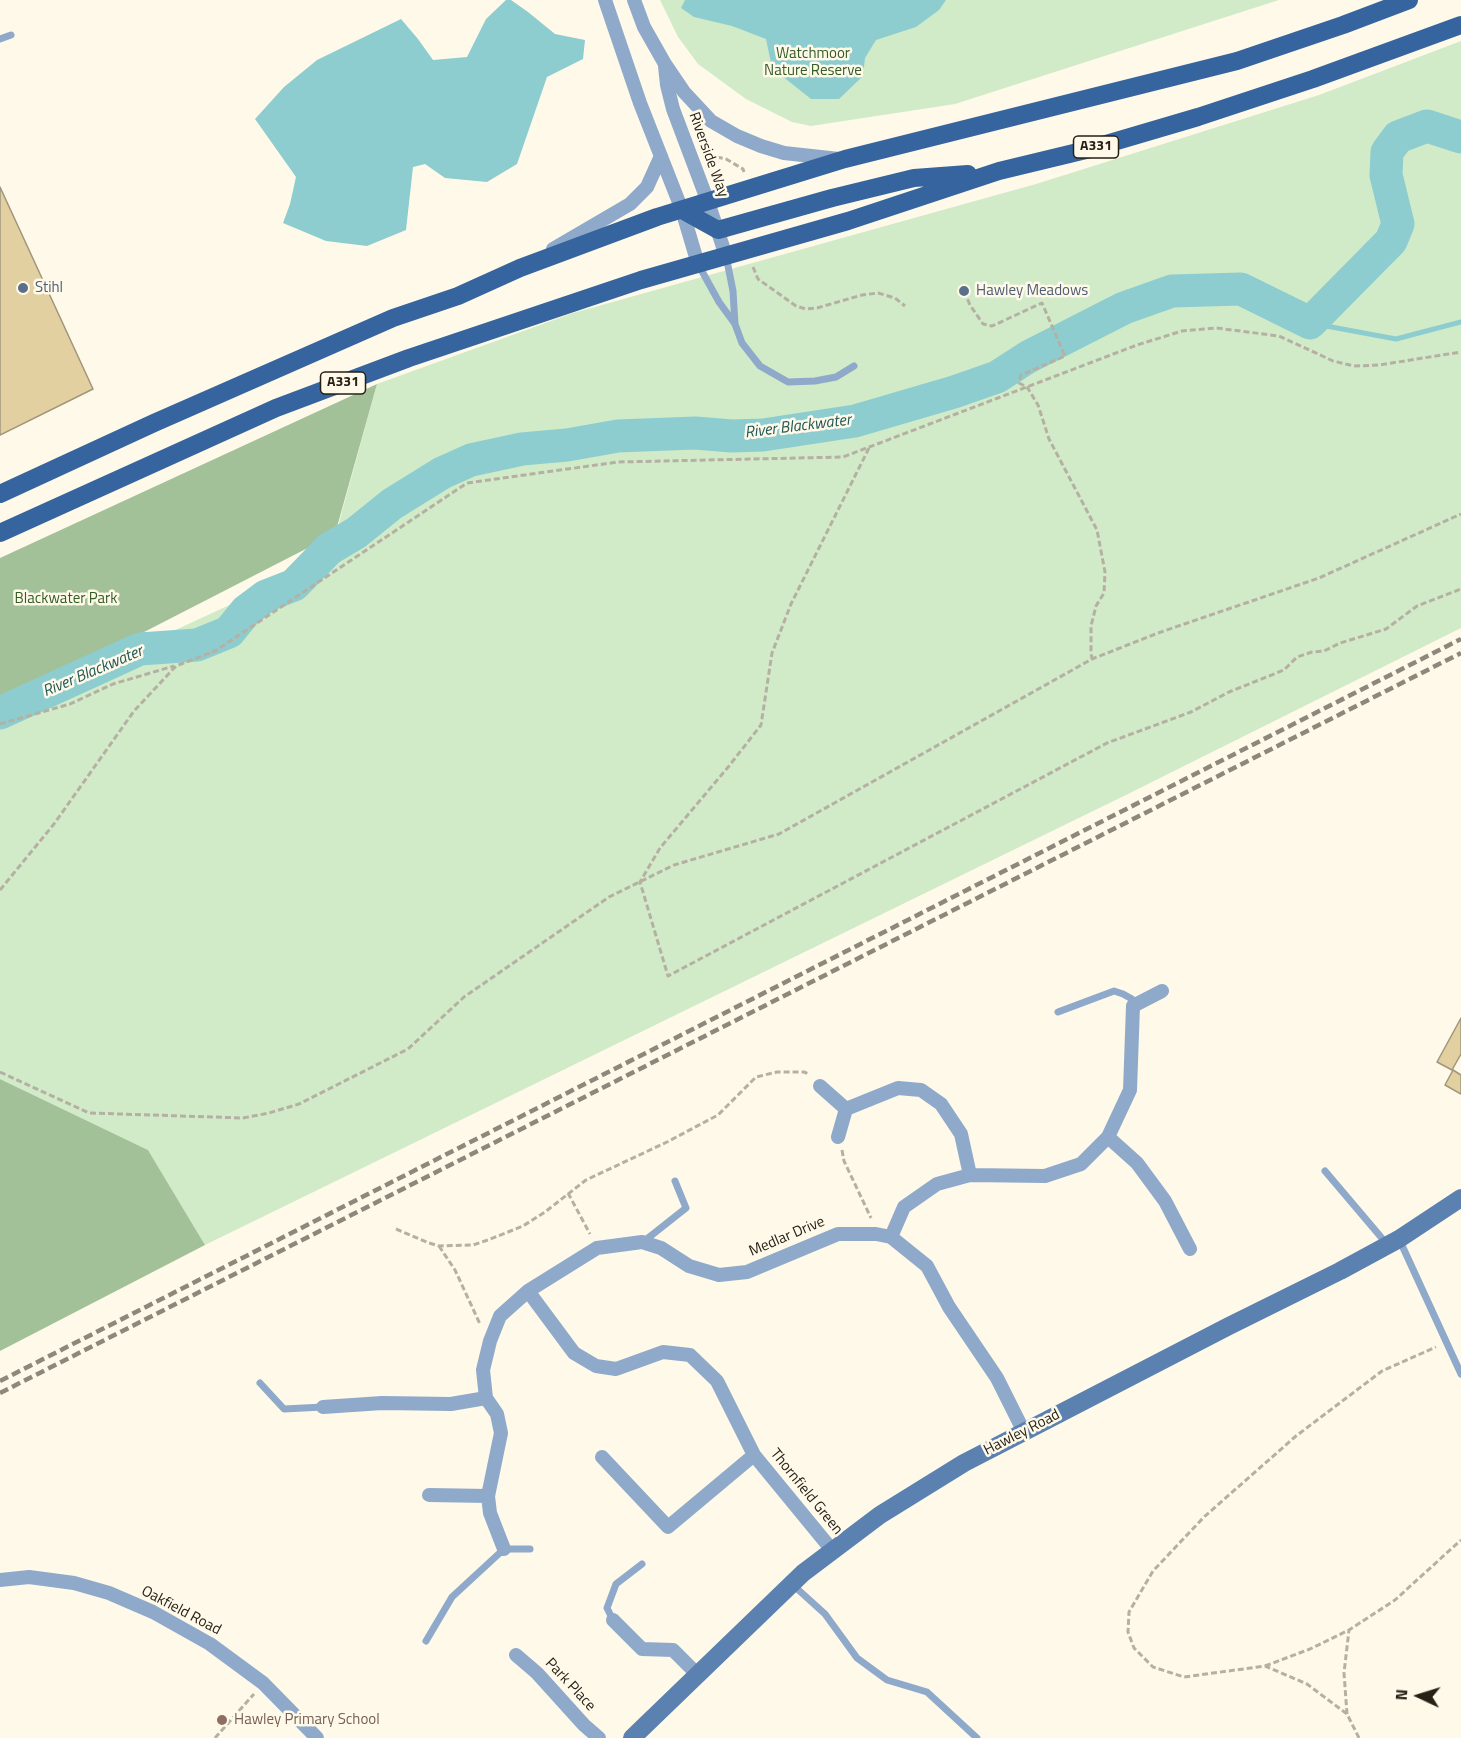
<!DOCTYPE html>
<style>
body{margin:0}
#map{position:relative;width:1461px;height:1738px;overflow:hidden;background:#fff9e9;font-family:"Titillium Web",sans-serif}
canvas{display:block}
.north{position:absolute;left:1389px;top:1666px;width:60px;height:60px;-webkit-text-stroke:4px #fff9e9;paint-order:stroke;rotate:274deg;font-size:16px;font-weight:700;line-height:24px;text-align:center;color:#252117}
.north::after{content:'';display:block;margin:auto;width:21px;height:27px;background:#252117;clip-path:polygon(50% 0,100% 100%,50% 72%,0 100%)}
</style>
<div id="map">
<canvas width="1461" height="1738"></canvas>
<div class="north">N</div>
</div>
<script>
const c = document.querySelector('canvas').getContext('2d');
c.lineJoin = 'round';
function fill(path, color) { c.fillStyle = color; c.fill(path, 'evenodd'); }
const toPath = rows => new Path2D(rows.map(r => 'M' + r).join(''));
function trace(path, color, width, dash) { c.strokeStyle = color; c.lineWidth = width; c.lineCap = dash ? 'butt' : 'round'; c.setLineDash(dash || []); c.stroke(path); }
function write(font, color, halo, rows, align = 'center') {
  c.font = font + ' "Titillium Web",sans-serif'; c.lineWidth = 5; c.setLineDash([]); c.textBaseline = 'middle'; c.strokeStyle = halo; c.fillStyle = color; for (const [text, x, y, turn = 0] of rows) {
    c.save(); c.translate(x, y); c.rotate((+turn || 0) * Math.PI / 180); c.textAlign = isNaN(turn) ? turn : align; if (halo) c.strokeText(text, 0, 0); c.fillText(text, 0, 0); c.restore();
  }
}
const green = toPath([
 [660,0,1279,0,955,104,811,126,792,122,746,99,698,64,678,37],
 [1461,41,1461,628,1132,792,205,1245,148,1150,0,1079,0,711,329,559,377,384,573,313,1036,184,1319,95]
]);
const forest = toPath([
 [377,384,335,534,0,706,0,558],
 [0,1079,148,1150,205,1245,0,1351]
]);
const water = toPath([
 [506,0,511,0,528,12,555,34,585,40,583,59,547,77,517,164,487,182,445,178,425,164,413,167,406,230,367,246,326,241,283,223,290,204,296,177,255,119,284,87,317,60,401,19,418,39,433,60,467,57,486,19],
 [685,0,946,0,939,10,916,27,876,40,865,58,863,76,839,99,811,99,772,68,766,39,732,26,694,17,681,8]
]);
const stream = toPath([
 [1310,323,1396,339,1461,322]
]);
const river = toPath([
 [0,713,140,649,197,645,229,632,246,611,266,596,294,585,329,549,356,533,392,504,442,473,471,460,522,449,567,445,618,436,695,433,732,436,763,435,855,421,954,392,997,377,1028,357,1124,308,1172,291,1241,289,1310,323,1391,241,1398,224,1386,175,1387,152,1398,137,1427,126,1461,137]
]);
const building = toPath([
 [0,187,93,389,0,435,0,187],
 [1461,1018,1461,1054,1452,1070,1437,1062,1461,1018],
 [1453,1070,1461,1075,1461,1094,1445,1085,1453,1070]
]);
const path = toPath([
 [708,155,726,159,743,169,744,172],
 [753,267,758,279,796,306,806,309,817,308,862,295,878,293,895,298,905,306],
 [964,291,970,305,983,324,992,326,1042,303,1065,356,1021,375,1019,383,1027,387,1038,405,1049,439,1097,530,1105,572,1104,593,1096,606,1091,626,1091,653,1092,659],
 [869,448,791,604,772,653,761,725,729,766,660,848,640,882,668,976,1107,743,1191,712,1229,692,1284,670,1297,657,1312,652,1324,651,1340,643,1386,629,1417,606,1461,589],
 [0,724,70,704,113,684,174,666],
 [0,890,54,824,134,711,176,666,215,651,467,483,618,462,843,457,1137,345,1182,331,1216,328,1279,336,1333,361,1354,366,1379,365,1461,352],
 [0,1072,89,1113,243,1118,269,1113,299,1104,408,1049,464,997,609,897,674,865,779,834,1092,659,1158,633,1319,578,1461,514],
 [842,1150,844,1161,871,1218],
 [568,1193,590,1234],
 [396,1229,429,1243,439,1246,473,1245,488,1240,523,1226,545,1212,586,1180,667,1142,718,1115,756,1077,777,1072,804,1072,809,1074],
 [439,1246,455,1270,480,1324],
 [1265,1666,1310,1649,1349,1630,1395,1600,1461,1540],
 [1347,1714,1344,1673,1349,1630],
 [215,1738,254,1694],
 [1359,1738,1347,1714,1307,1684,1265,1666,1184,1677,1153,1667,1134,1648,1128,1632,1129,1612,1153,1571,1204,1517,1296,1436,1382,1371,1436,1347]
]);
const lane = toPath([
 [0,39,11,35],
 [726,256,733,291,735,324],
 [698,264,719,302,735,324,742,343,760,366,788,382,815,381,836,377,854,366],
 [1058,1012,1114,991,1123,994,1132,999,1133,1006],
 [1325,1171,1386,1243],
 [1400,1241,1461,1374],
 [643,1242,686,1208,675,1181],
 [260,1383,284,1409,323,1407],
 [793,1585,825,1614,857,1658,887,1680,927,1692,977,1738],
 [613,1620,607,1608,616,1584,642,1564],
 [426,1641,452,1597,504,1549,530,1549]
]);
const street = toPath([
 [605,0,640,103,682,210,698,264],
 [634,0,644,27,665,64,684,92,711,121,737,136,761,146,784,153,839,159],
 [665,66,667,85,673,109,708,202,726,256],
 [553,249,630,204,647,187,661,156],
 [820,1086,846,1109,838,1137],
 [846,1109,898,1088,921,1090,941,1104,961,1134,970,1175],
 [1108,1137,1137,1163,1165,1201,1190,1249],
 [891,1237,904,1207,937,1184,970,1175,1045,1176,1081,1164,1108,1137,1130,1090,1133,1006,1162,991],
 [528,1291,574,1353,596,1366,616,1369,663,1352,690,1355,717,1381,754,1455,832,1550],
 [323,1407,382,1403,451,1404,486,1398],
 [602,1457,668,1527,754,1455],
 [429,1495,488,1496],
 [504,1549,490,1513,488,1496,501,1433,497,1414,486,1398,483,1370,490,1341,500,1316,528,1291,597,1248,642,1242,661,1248,689,1266,719,1275,747,1272,838,1234,876,1234,891,1237,927,1266,949,1307,997,1378,1024,1432],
 [0,1580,29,1577,74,1583,109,1593,153,1612,210,1644,263,1683,317,1738],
 [613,1620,642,1649,673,1650,697,1674],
 [516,1655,537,1673,584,1725,599,1738]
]);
const secondary = toPath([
 [632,1738,803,1573,880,1515,964,1463,1229,1326,1340,1271,1399,1239,1461,1198]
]);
const primary = toPath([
 [682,210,718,230,832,198,914,178,968,174],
 [0,494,154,423,393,318,458,296,520,268,657,217,845,159,1237,61,1343,25,1409,0],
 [0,533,276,408,409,358,641,280,848,221,999,171,1086,150,1198,117,1313,79,1461,25]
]);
const rail = toPath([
 [0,1381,1461,639],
 [0,1393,1461,653]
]);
const markers = [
 [23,288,6,"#5c6f8a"],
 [964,291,6,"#5c6f8a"],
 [222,1720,6,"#8d6e63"]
];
const shields = [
 [1096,147,45],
 [343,383,45]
];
const shieldNames = [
 ["A331",1096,147],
 ["A331",343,383]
];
const parkNames = [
 ["Watchmoor",813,54],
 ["Nature Reserve",813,71],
 ["Blackwater Park",66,599]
];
const streetNames = [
 ["Riverside Way",708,155,70],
 ["Medlar Drive",787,1237,-23],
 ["Hawley Road",1022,1433,-27],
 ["Thornfield Green",806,1492,51],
 ["Oakfield Road",181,1611,28],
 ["Park Place",570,1685,47]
];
const serviceNames = [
 ["Stihl",35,288],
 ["Hawley Meadows",976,291]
];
const educationNames = [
 ["Hawley Primary School",234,1720]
];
const waterNames = [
 ["River Blackwater",798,427,-7],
 ["River Blackwater",93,672,-23]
];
fill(green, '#d1ebc9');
fill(forest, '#a2c199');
fill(water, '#8dcdcf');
trace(stream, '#8dcdcf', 5);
trace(river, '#8dcdcf', 33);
fill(building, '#e2d0a0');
trace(building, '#a0967d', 1.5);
trace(path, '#b5b0a2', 3, [6, 3]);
trace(lane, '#8fa9ca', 7);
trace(street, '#8fa9ca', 14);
trace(secondary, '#5b81b1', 18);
trace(primary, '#35649e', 18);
trace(rail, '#8d887b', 4.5, [9, 4.5]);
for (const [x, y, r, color] of markers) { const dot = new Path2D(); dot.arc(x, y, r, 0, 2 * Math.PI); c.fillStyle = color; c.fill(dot); trace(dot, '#fff9e9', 2); }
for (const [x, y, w] of shields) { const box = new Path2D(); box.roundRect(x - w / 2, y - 11, w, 22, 4.5); c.fillStyle = '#fff9e9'; c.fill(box); trace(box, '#252117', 1.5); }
write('bold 14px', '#252117', null, shieldNames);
write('15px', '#345d26', '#fff9e9', parkNames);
write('15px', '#252117', '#fff9e9', streetNames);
write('15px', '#4e5e75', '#fff9e9', serviceNames, 'left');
write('15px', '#785e54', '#fff9e9', educationNames, 'left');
write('italic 16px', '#205758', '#fff9e9', waterNames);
</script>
